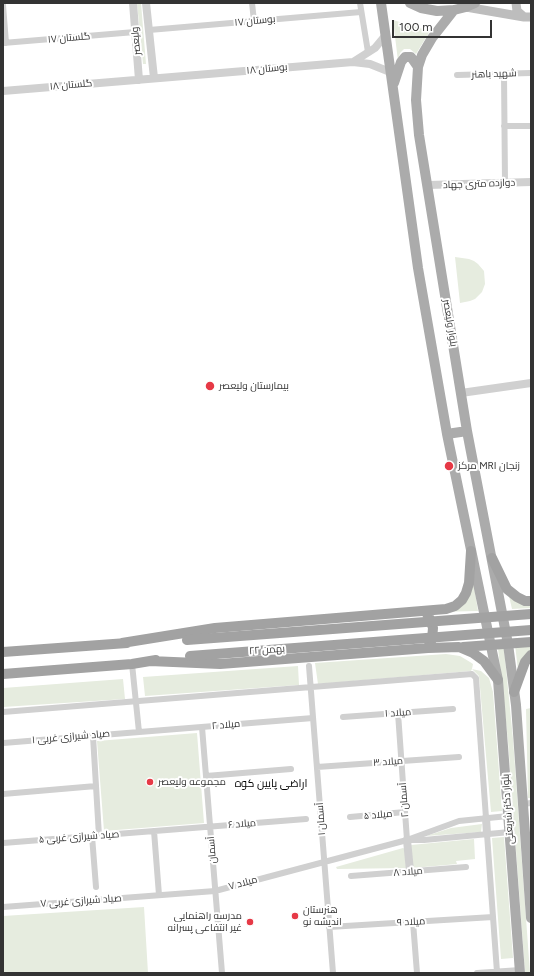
<!DOCTYPE html>
<meta charset="utf-8">
<style>
body{margin:0}
#map{position:relative;width:534px;height:976px;overflow:hidden;background:#fff;font-family:Figtree,sans-serif}
canvas{display:block}
.frame{position:absolute;inset:0;border:4px solid #333;pointer-events:none}
.scale{position:absolute;left:392px;top:20px;width:100px;height:18px;box-sizing:border-box;border:2px solid #333;border-top:0;padding-left:5px;font-size:12px;line-height:14px;white-space:nowrap;color:#333;-webkit-text-stroke:3px #fff;paint-order:stroke}
</style>
<div id="map">
<canvas width="534" height="976"></canvas>
<div class="frame"></div>
<div class="scale">100 m</div>
</div>
<script>
const c = document.querySelector('canvas').getContext('2d');
c.lineJoin = 'round';
function fill(path, color) { c.fillStyle = color; c.fill(path, 'evenodd'); }
const toPath = rows => new Path2D(rows.map(r => 'M' + r).join(''));
function trace(path, color, width, dash) { c.strokeStyle = color; c.lineWidth = width; c.lineCap = dash ? 'butt' : 'round'; c.setLineDash(dash || []); c.stroke(path); }
function write(font, color, halo, rows, align = 'center') {
  c.font = font + ' Figtree,Cairo,sans-serif'; c.lineWidth = 4; c.setLineDash([]); c.textBaseline = 'middle'; c.strokeStyle = halo; c.fillStyle = color; for (const [text, x, y, turn = 0] of rows) {
    c.save(); c.translate(x, y); c.rotate((+turn || 0) * Math.PI / 180); c.textAlign = isNaN(turn) ? turn : align; if (halo) c.strokeText(text, 0, 0); c.fillText(text, 0, 0); c.restore();
  }
}
const green = toPath([
 [137,3,141,3,146,64,143,64],
 [393,20,430,31,416,54,410,49,404,49,400,53,398,61],
 [455,257,469,259,474,261,478,264,484,271,485,284,482,292,475,299,470,301,460,303],
 [473,580,478,611,432,612,452,609],
 [509,596,531,604,531,608,512,609],
 [531,643,531,652,518,670,515,645],
 [498,648,504,648,513,739,530,973,525,973,508,741],
 [446,654,460,656,470,662,473,664,472,669,481,671,489,678,493,692,502,811,491,812,479,676,472,669,471,671,318,684,315,663],
 [298,666,299,685,145,696,143,677],
 [123,679,125,699,3,707,3,688],
 [531,708,531,798,528,798,526,709],
 [197,733,204,823,104,831,97,741],
 [482,824,481,832,426,836,451,828],
 [504,837,513,958,501,959,492,838],
 [474,839,475,859,456,861,457,864,413,868,411,845],
 [403,848,405,849,406,868,337,869,336,867],
 [144,907,148,973,3,973,3,916]
]);
const minor = toPath([
 [252,3,254,21],
 [360,3,368,52],
 [3,5,6,43],
 [149,30,361,12],
 [3,43,135,32],
 [504,74,505,183],
 [457,75,531,73],
 [504,126,531,126],
 [132,664,139,732],
 [309,666,333,973],
 [3,712,472,674,476,678,486,818],
 [398,713,407,840],
 [343,717,453,709],
 [202,727,222,973],
 [93,736,99,836],
 [3,743,313,718],
 [317,767,459,757],
 [206,776,291,769],
 [3,794,96,786],
 [523,804,531,803],
 [350,817,405,812],
 [154,831,159,895],
 [487,834,497,972],
 [92,836,96,887],
 [411,840,424,840,510,832],
 [3,843,306,819],
 [351,876,466,867],
 [3,907,215,891,407,840,459,821,508,816],
 [413,922,417,973],
 [329,927,493,917],
 [477,973,520,970]
]);
const tertiary = toPath([
 [133,3,139,80],
 [146,3,154,78],
 [353,62,370,64,390,72],
 [3,91,353,62,375,48,385,36],
 [428,185,531,182],
 [461,393,531,383],
 [486,818,487,834],
 [407,840,410,871]
]);
const secondary = toPath([
 [516,3,517,11,524,17],
 [466,7,524,17,531,17]
]);
const primary = toPath([
 [381,3,418,268,447,434,498,680,520,973],
 [410,3,421,8,437,11,454,10,466,7,475,3],
 [454,10,432,38,422,55,418,67,416,100,419,135,467,431,508,644,516,705,531,918],
 [394,83,401,62,405,57,411,57,418,67],
 [447,434,467,431]
]);
const trunk = toPath([
 [492,558,507,589,517,597,525,601,531,601],
 [427,614,430,619,433,628,432,639,429,645],
 [122,643,215,628,446,609,455,606,462,600,466,593,469,583,471,551],
 [463,647,531,642],
 [3,652,127,643],
 [150,661,220,664,428,648,459,647,473,653,484,661,498,680],
 [3,674,132,664,156,660],
 [514,692,525,662,531,655]
]);
const trunkBridge = toPath([
 [187,640,531,614],
 [190,656,531,630]
]);
const markers = [
 [210,386,5,"#e63946"],
 [449,466,5,"#e63946"],
 [150,782,4,"#e63946"],
 [295,916,4,"#e63946"],
 [250,922,4,"#e63946"]
];
const streetNames = [
 ["بوستان ۱۷",255,21,-5],
 ["گلستان ۱۷",69,38,-5],
 ["ولیعصر",136,41,-95],
 ["بوستان ۱۸",267,69,-5],
 ["شهید باهنر",494,74,-2],
 ["گلستان ۱۸",71,85,-5],
 ["دوازده متری جهاد",479,184,-2],
 ["بلوار ولیعصر",450,323,81],
 ["۲۲ بهمن",267,650,-4],
 ["میلاد ۱",398,713,-4],
 ["میلاد ۲",226,725,-5],
 ["صیاد شیرازی غربی ۱",71,737,-5],
 ["میلاد ۳",388,762,-4],
 ["آسمان ۲",404,800,-94],
 ["بلوار دکتر شریعتی",508,809,-94],
 ["میلاد ۵",378,815,-5],
 ["آسمان ۱",321,819,-94],
 ["میلاد ۶",242,824,-4],
 ["صیاد شیرازی غربی ۵",79,837,-4],
 ["آسمان",212,850,-95],
 ["میلاد ۸",408,872,-4],
 ["میلاد ۷",243,883,-15],
 ["صیاد شیرازی غربی ۷",81,901,-4],
 ["میلاد ۹",411,922,-3]
];
const poiNames = [
 ["بیمارستان ولیعصر",219,386],
 ["مرکز MRI زنجان",458,466],
 ["مجموعه ولیعصر",158,782],
 ["هنرستان",303,910],
 ["اندیشه نو",303,922],
 ["مدرسه راهنمایی",242,916,"right"],
 ["غیر انتفاعی پسرانه",242,928,"right"]
];
const neighbourhoodNames = [
 ["اراضی پایین کوه",271,784]
];
fill(green, '#e6ecdf');
trace(minor, '#d0d0d0', 6);
trace(tertiary, '#d0d0d0', 8);
trace(secondary, '#bdbdbd', 9);
trace(primary, '#ababab', 10);
trace(trunk, '#a2a2a2', 10);
trace(trunkBridge, '#a2a2a2', 10);
for (const [x, y, r, color] of markers) { const dot = new Path2D(); dot.arc(x, y, r, 0, 2 * Math.PI); c.fillStyle = color; c.fill(dot); trace(dot, '#fff', 1.5); }
write('10px', '#333', '#fff', streetNames);
write('10px', '#333', '#fff', poiNames, 'left');
write('11px', '#000', '#fff', neighbourhoodNames);
</script>
